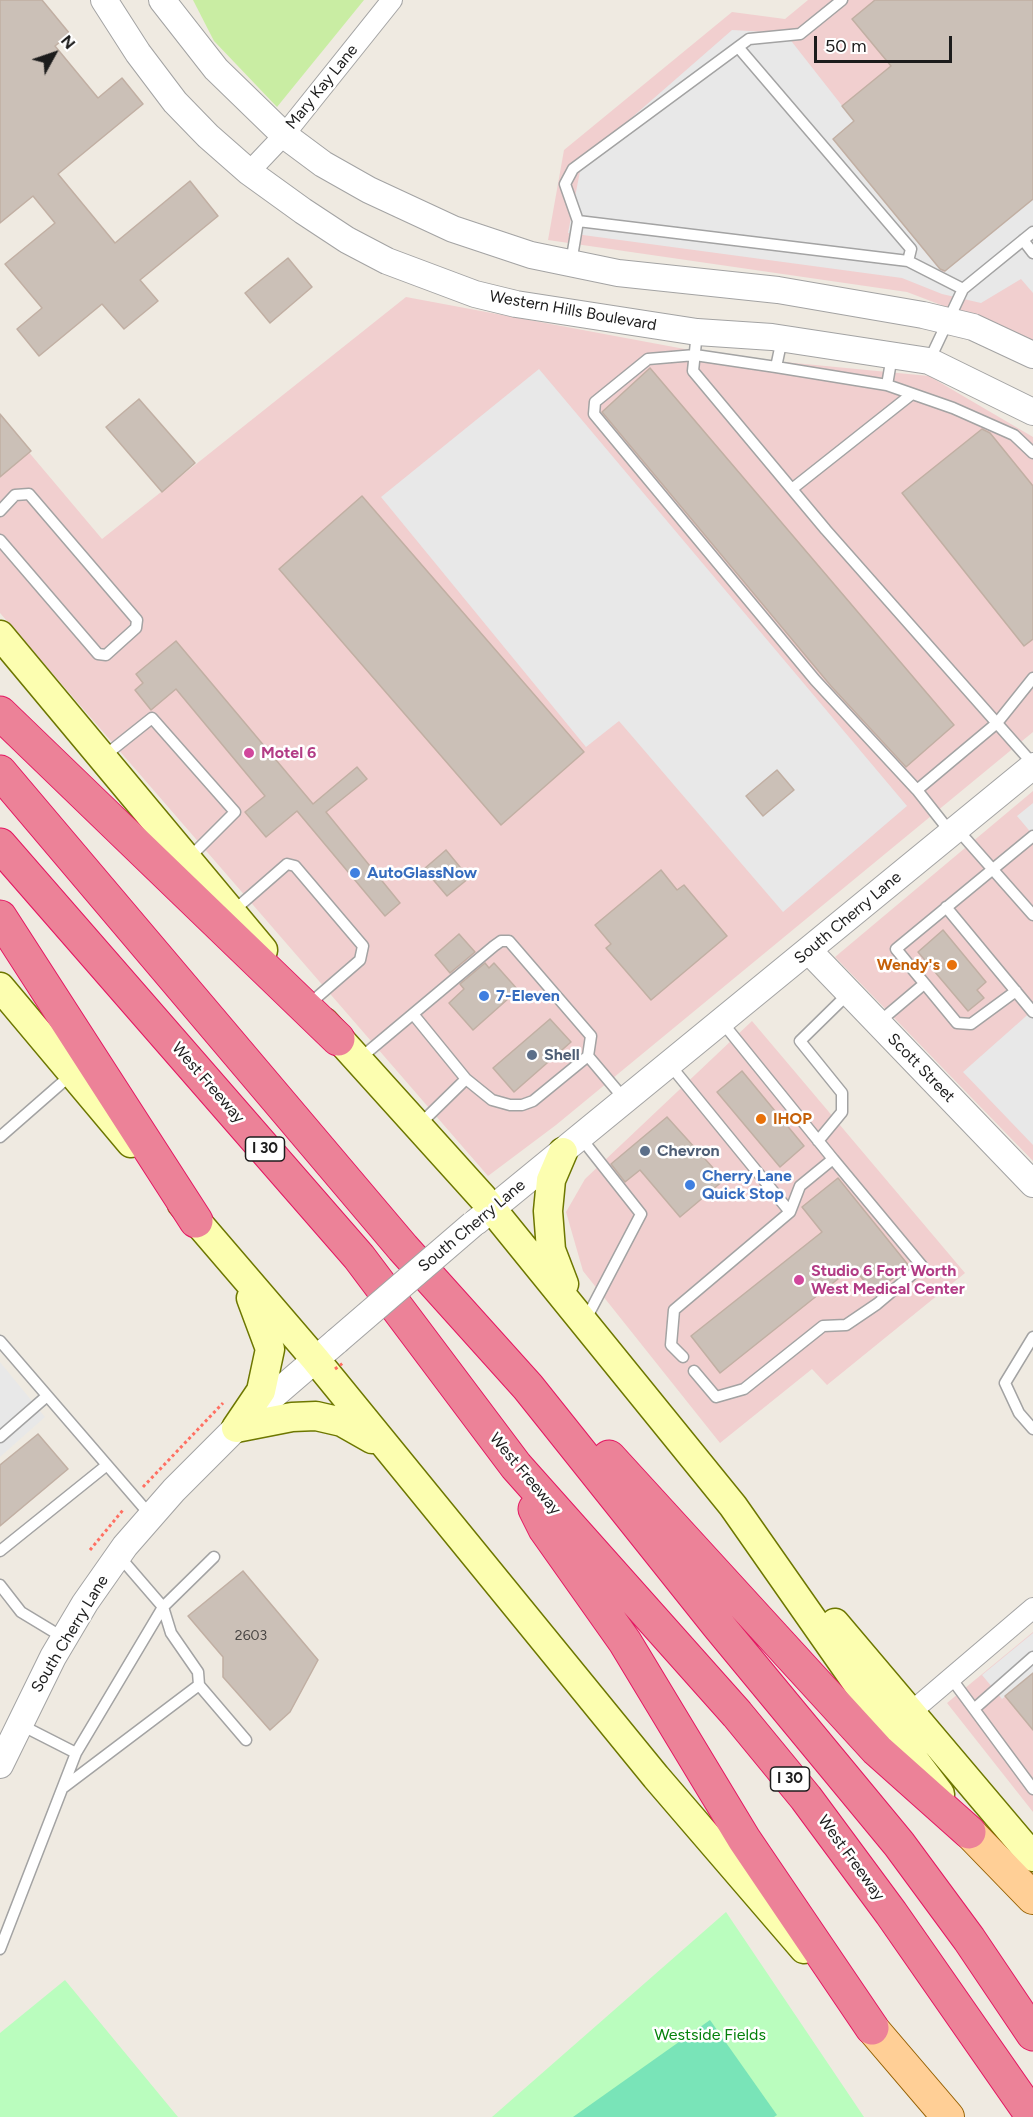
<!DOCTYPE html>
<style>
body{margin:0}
#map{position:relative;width:1033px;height:2117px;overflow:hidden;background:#efeae1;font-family:Figtree,sans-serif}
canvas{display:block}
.north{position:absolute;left:24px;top:24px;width:60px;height:60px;-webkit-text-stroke:4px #fff;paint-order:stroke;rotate:50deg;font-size:16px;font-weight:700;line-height:24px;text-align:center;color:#1c1c1c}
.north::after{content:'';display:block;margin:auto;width:21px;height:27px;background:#1c1c1c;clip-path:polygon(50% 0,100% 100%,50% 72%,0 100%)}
.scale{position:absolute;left:814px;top:36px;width:138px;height:27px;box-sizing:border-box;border:3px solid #1c1c1c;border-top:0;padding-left:8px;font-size:18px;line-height:21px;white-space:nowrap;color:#1c1c1c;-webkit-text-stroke:4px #fff;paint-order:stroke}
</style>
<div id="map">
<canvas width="1033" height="2117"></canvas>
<div class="north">N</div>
<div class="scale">50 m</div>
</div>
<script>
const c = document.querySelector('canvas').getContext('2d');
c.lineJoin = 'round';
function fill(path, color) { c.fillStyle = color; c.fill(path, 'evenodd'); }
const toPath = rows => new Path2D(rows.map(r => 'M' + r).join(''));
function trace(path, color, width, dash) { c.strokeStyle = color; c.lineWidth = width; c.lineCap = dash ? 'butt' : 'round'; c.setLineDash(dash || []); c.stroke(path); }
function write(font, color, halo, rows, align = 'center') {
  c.font = font + ' Figtree,sans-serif'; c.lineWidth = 5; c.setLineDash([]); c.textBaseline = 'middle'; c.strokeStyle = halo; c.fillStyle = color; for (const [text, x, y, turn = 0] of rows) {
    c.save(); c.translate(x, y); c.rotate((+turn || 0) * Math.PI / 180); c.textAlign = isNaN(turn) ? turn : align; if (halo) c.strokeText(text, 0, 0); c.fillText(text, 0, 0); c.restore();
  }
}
const commercial = toPath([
 [808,0,1033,0,1033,345,991,324,907,292,548,240,564,150,732,12,785,19],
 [406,297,722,356,929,376,1033,437,1033,732,556,1125,488,1176,0,613,0,418,102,539],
 [1033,791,1033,1161,835,957],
 [752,1021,965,1273,827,1385,812,1369,720,1443,583,1271,566,1212,585,1179],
 [1033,1632,1033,1812,947,1703]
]);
const grass = toPath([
 [193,0,364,0,277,107,214,41]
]);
const park = toPath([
 [726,1912,864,2117,492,2117],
 [65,1980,178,2117,0,2117,0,2033]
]);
const pitch = toPath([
 [710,2020,777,2115,774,2117,573,2117]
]);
const parking = toPath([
 [732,30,785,33,854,121,833,139,943,273,1033,199,1033,293,1021,279,981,303,942,294,902,278,568,233,582,161],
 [539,369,907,806,783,912,619,721,586,747,381,497],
 [1033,803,1033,835,1017,816],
 [1033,1010,1033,1145,963,1072],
 [0,1362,45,1417,0,1457],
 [1033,1633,1033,1673,1002,1699,982,1675]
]);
const building = toPath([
 [0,0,42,0,70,34,55,46,98,98,122,78,143,104,58,174,115,243,190,181,218,216,140,280,158,301,124,329,102,304,39,356,17,329,42,308,5,264,55,223,33,196,0,223,0,0],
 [875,0,1033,0,1033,199,945,271,940,269,833,139,854,121,842,106,891,66,852,19,875,0],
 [288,258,312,287,270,323,245,293,288,258],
 [650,368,954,725,906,767,831,686,602,412,650,368],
 [139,399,195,463,162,492,106,427,139,399],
 [0,414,31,451,0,477,0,414],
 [982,429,990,433,1033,486,1033,639,1024,646,902,493,982,429],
 [362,496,584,752,501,825,279,569,362,496],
 [176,641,313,804,357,767,367,779,326,812,400,903,385,916,297,811,266,837,245,812,265,796,176,689,151,710,135,690,143,683,136,674,176,641],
 [777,770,794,790,763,816,746,796,777,770],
 [446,850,469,878,447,896,424,869,446,850],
 [661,870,677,890,684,885,727,936,651,1000,606,948,611,944,595,925,661,870],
 [943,930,986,982,977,990,984,998,968,1011,918,952,943,930],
 [459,934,475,952,450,973,435,955,459,934],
 [485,963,489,968,494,963,518,990,473,1030,449,1003,464,989,460,984,485,963],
 [550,1019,571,1042,514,1092,493,1068,550,1019],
 [742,1071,804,1146,780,1167,717,1092,742,1071],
 [667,1117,724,1180,680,1217,640,1170,625,1182,611,1164,667,1117],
 [838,1178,909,1266,874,1293,853,1267,720,1373,691,1336,822,1232,802,1207,838,1178],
 [38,1434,68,1469,0,1526,0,1465,38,1434],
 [243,1571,318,1660,290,1712,270,1730,223,1677,223,1657,188,1616,243,1571],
 [1033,1673,1033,1730,1005,1696,1033,1673]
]);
const path = toPath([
 [143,1487,223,1403],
 [90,1550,123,1510]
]);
const service = toPath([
 [738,47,911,249,908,261],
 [578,221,908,261,963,289],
 [1023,240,1033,253],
 [571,263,578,221,565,184,573,169,749,39,800,34,842,0],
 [697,332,693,371,826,530,1033,764],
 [782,339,776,367,887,385,953,408,1014,435,1033,453],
 [929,361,963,289,1033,232],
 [776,367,695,355,648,359,595,402,594,414,815,680,917,790],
 [887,385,892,356],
 [792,489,912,394],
 [0,511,15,495,29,494,137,620,136,628,106,655,98,654,0,540],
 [103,757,152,718,235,812,188,859],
 [957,829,1033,915],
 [951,833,917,790,997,723,1033,678],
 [946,907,1033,1012],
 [232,912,287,864,295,866,363,946,360,960,308,1005],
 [1016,991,971,1024,957,1023,896,949,1033,836],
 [413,1014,466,1079,492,1100,510,1105,522,1105,533,1101,588,1056],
 [879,1022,924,984],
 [358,1060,494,946,501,941,509,941,591,1036,588,1056,626,1101],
 [670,1065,790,1212],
 [419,1125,466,1079],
 [0,1137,72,1074],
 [581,1138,641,1214,586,1319],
 [818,1141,842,1112,842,1093,800,1041,849,993],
 [1033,1337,1005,1383,1019,1413,1033,1429],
 [0,1341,151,1516],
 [683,1357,671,1345,674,1310,790,1212,800,1186,833,1159,722,1022],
 [694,1371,716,1397,744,1389,823,1326,846,1325,877,1304,922,1266,833,1159],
 [0,1437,47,1396],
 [0,1551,107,1465],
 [119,1556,163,1607,171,1633,198,1672,199,1685,246,1740],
 [0,1585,21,1612,64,1638],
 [951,1678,1033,1789],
 [974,1709,1033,1657],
 [21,1725,76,1753],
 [64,1787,199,1685],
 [0,1949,76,1753,163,1607,214,1557]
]);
const minor = toPath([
 [249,172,284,135,392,0],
 [911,1712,1033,1608]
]);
const tertiary = toPath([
 [104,0,138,53,175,102,208,136,249,172,303,211,347,240,387,261,475,294,516,304,697,332,772,337,929,361,1033,412],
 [162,0,216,69,284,135,323,164,369,190,453,229,531,255,618,273,778,290,923,315,973,327,1033,355],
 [809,951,1033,1184],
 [476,1222,1033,766],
 [0,1765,53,1657,85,1603,125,1546,174,1490,236,1428,337,1341]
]);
const secondary = toPath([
 [0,635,263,950],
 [0,987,131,1143],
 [324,1022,483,1198,733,1506,866,1696,940,1794],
 [563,1152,551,1180,548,1211,551,1250,564,1284],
 [182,1204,315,1359,656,1777,804,1949],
 [236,1428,261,1391,270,1349,251,1298],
 [236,1428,292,1417,316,1416,342,1422,372,1439],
 [835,1623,1033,1857]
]);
const primary = toPath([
 [969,1832,1033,1898],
 [872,2028,948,2117]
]);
const motorway = toPath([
 [0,713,338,1039],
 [0,772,403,1248,528,1387,718,1625,899,1844,969,1939,1033,2034],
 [0,845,359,1257,516,1466,737,1714,806,1798,891,1913,1033,2117],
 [0,917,196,1221],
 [609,1457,877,1750,969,1832],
 [535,1509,545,1529,625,1642,744,1839,872,2028]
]);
const pathBridge = toPath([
 [335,1369,343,1363]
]);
const tertiaryBridge = toPath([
 [337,1341,473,1224]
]);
const markers = [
 [249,753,6,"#d1479c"],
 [355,873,6,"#3f7fe0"],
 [952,965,6,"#e8710a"],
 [484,996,6,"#3f7fe0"],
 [532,1055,6,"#5c6f8a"],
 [761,1119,6,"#e8710a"],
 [645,1151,6,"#5c6f8a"],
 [690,1185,6,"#3f7fe0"],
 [799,1280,6,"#d1479c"]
];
const numberNames = [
 ["2603",251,1636]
];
const shields = [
 [265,1149,39],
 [790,1779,39]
];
const shieldNames = [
 ["I 30",265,1149],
 ["I 30",790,1779]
];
const streetNames = [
 ["Mary Kay Lane",322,87,-51],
 ["Western Hills Boulevard",573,311,10],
 ["South Cherry Lane",848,918,-40],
 ["Scott Street",921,1068,46],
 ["West Freeway",208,1083,49],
 ["South Cherry Lane",472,1226,-40],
 ["West Freeway",525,1474,50],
 ["South Cherry Lane",70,1634,-59],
 ["West Freeway",851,1858,54]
];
const hotelNames = [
 ["Motel 6",261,753],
 ["Studio 6 Fort Worth",811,1271],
 ["West Medical Center",811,1289]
];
const shopNames = [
 ["AutoGlassNow",367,873],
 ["7-Eleven",496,996],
 ["Cherry Lane",702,1176],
 ["Quick Stop",702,1194]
];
const foodNames = [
 ["Wendy's",940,965],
 ["IHOP",773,1119,"left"]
];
const serviceNames = [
 ["Shell",544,1055],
 ["Chevron",657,1151]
];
const parkNames = [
 ["Westside Fields",710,2035]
];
fill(commercial, '#f1cfcf');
fill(grass, '#c9eda3');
fill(park, '#bafdbe');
fill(pitch, '#79e4b8');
fill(parking, '#e8e8e8');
fill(building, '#cbc0b7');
trace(building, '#c1afa3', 1.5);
trace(service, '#a3a3a3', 13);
trace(minor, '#a3a3a3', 22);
trace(tertiary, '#a3a3a3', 28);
trace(secondary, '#6d7700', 31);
trace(primary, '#956000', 34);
trace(motorway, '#e41762', 35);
trace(path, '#ff6f62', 3, [3, 3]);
trace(service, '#fff', 10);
trace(minor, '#fff', 20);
trace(tertiary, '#fff', 26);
trace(secondary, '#fcfeb0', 28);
trace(primary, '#ffcf96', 32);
trace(motorway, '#ec8298', 33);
trace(tertiaryBridge, '#a3a3a3', 28, []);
trace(pathBridge, '#ff6f62', 3, [3, 3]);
trace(tertiaryBridge, '#fff', 26);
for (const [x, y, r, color] of markers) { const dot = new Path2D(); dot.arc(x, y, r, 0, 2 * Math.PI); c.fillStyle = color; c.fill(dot); trace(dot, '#fff', 2); }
write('14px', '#484543', null, numberNames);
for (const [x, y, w] of shields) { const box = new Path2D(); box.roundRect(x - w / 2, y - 12, w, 24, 4.5); c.fillStyle = '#fff'; c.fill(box); trace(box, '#1c1c1c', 1.5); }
write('bold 15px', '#1c1c1c', null, shieldNames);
write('16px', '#1c1c1c', '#fff', streetNames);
write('bold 16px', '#b23c85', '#fff', hotelNames, 'left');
write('bold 16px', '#366cbe', '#fff', shopNames, 'left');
write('bold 16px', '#c56008', '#fff', foodNames, 'right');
write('bold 16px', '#4e5e75', '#fff', serviceNames, 'left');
write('16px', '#04810b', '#fff', parkNames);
</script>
